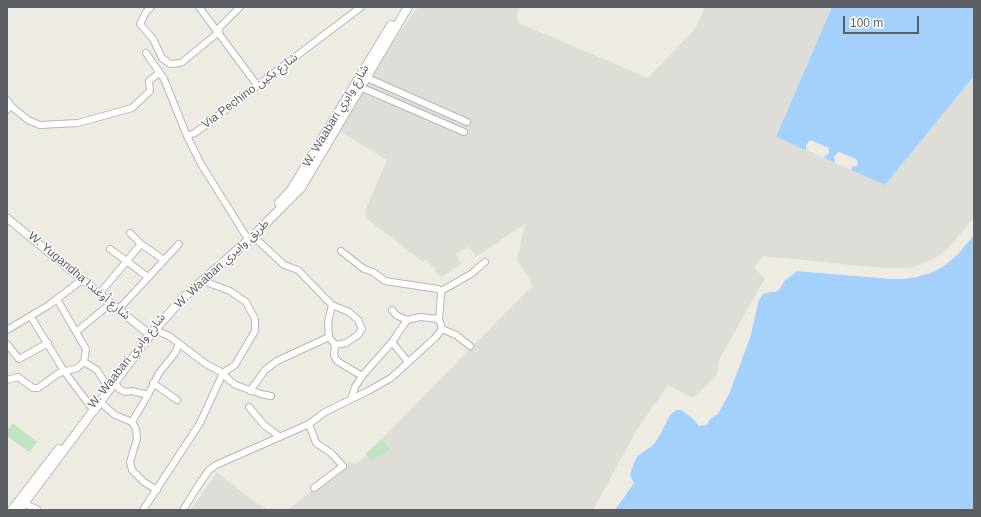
<!DOCTYPE html>
<meta charset="utf-8">
<style>
body{margin:0}
#map{position:relative;width:981px;height:517px;overflow:hidden;background:#edebe2;font-family:Helvetica,sans-serif}
canvas{display:block}
.frame{position:absolute;inset:0;border:8px solid #5b5e63;pointer-events:none}
.scale{position:absolute;left:843px;top:16px;width:76px;height:18px;box-sizing:border-box;border:2px solid #5b5e63;border-top:0;padding-left:5px;font-size:12px;line-height:14px;white-space:nowrap;color:#5b5e63;-webkit-text-stroke:3px #fff;paint-order:stroke}
</style>
<div id="map">
<canvas width="981" height="517"></canvas>
<div class="frame"></div>
<div class="scale">100 m</div>
</div>
<script>
const c = document.querySelector('canvas').getContext('2d');
c.lineJoin = 'round';
function fill(path, color) { c.fillStyle = color; c.fill(path, 'evenodd'); }
const toPath = rows => new Path2D(rows.map(r => 'M' + r).join(''));
function trace(path, color, width, dash) { c.strokeStyle = color; c.lineWidth = width; c.lineCap = dash ? 'butt' : 'round'; c.setLineDash(dash || []); c.stroke(path); }
function write(font, color, halo, rows, align = 'center') {
  c.font = font + ' Helvetica,"Noto Sans Arabic",sans-serif'; c.lineWidth = 3; c.setLineDash([]); c.textBaseline = 'middle'; c.strokeStyle = halo; c.fillStyle = color; for (const [text, x, y, turn = 0] of rows) {
    c.save(); c.translate(x, y); c.rotate((+turn || 0) * Math.PI / 180); c.textAlign = isNaN(turn) ? turn : align; if (halo) c.strokeText(text, 0, 0); c.fillText(text, 0, 0); c.restore();
  }
}
const industrial = toPath([
 [418,7,519,7,517,13,519,23,648,78,695,29,705,7,832,7,776,137,885,185,974,76,974,217,949,247,940,255,920,265,908,268,882,268,763,256,754,268,765,278,719,360,717,375,693,398,668,385,636,431,593,510,287,510,349,462,357,464,533,285,517,260,525,224,476,257,469,246,456,254,461,264,442,277,435,272,435,268,425,260,423,262,406,249,370,221,364,213,387,160,338,130,389,47],
 [215,471,251,499,268,510,190,510,216,474]
]);
const green = toPath([
 [13,423,37,442,29,452,7,436,7,431],
 [382,439,390,450,371,460,366,453]
]);
const water = toPath([
 [832,7,974,7,974,76,885,185,776,137],
 [974,235,974,510,615,510,634,483,630,475,634,463,638,456,653,445,660,435,670,415,676,410,681,410,691,417,699,426,707,425,710,419,718,414,729,394,750,338,759,300,763,294,779,290,785,280,797,271,893,279,905,279,931,273,944,266,958,254]
]);
const pier = toPath([
 [810,140,829,148,829,154,826,155,824,158,806,150,806,145],
 [839,152,856,159,858,163,857,166,852,167,851,170,835,163,834,156],
 [974,233,958,254,944,266,917,277,893,279,797,271,785,280,776,292,768,292,767,290,778,288,784,278,797,269,893,277,917,275,943,264,956,253]
]);
const minor = toPath([
 [151,7,146,12,140,24,153,39,162,58,170,64,181,63,219,32],
 [199,7,257,85],
 [217,30,240,7],
 [146,53,164,79,187,136,195,133,361,7],
 [363,76,467,122],
 [358,86,464,132],
 [7,100,12,107,9,107,7,110],
 [12,107,28,120,40,125,78,123,132,108,150,91,149,81,159,73],
 [187,136,201,164,246,236],
 [130,233,141,244],
 [253,236,284,265,298,270,332,305,328,322,329,337],
 [110,249,148,277],
 [441,291,471,274,485,262],
 [100,293,141,244,164,260],
 [57,299,76,332],
 [332,305,349,312,358,320,362,329,358,335,346,343,335,345],
 [119,309,179,244],
 [392,310,396,315,407,320,420,317,439,319],
 [31,317,64,371,91,407],
 [442,329,456,335,470,346],
 [7,330,49,305,83,279],
 [155,330,169,336,206,364,223,373,235,365,255,331,255,319,246,302,230,291,203,281],
 [392,342,408,362],
 [7,344,19,359,48,343],
 [84,362,97,370,107,386],
 [7,380,18,377,33,388,38,388,59,373,77,368,84,362,86,349,76,332,111,303],
 [115,382,119,389,125,392,132,391,148,395,159,373,175,353,179,344],
 [153,383,177,400],
 [250,391,265,370,277,361,329,337,335,345,334,355,337,361,362,376],
 [351,399,355,387,362,376,392,342,407,320],
 [100,402,115,415,132,422,136,429,137,439,130,462,132,470,144,482,157,490],
 [249,407,264,425,280,437],
 [132,422,148,395],
 [309,424,316,443,331,453,343,466,314,488],
 [21,502,38,510],
 [143,510,200,423,223,373,229,380,236,385,261,394,271,396],
 [183,510,198,486,209,470,216,465,309,424,325,412,368,391,391,378,436,337,442,329,439,319,441,295,441,291,438,289,385,281,373,272,364,269,341,251]
]);
const tertiary = toPath([
 [7,218,150,335]
]);
const secondary = toPath([
 [279,203,291,190,391,25],
 [12,510,59,449],
 [19,510,150,335,182,299,253,236,301,188,408,7]
]);
const streetNames = [
 ["Via Pechino شارع بكين",250,91,-37],
 ["W. Waabari شارع وابري",336,116,-59],
 ["W. Waabari طريق وابيري",222,264,-43],
 ["W. Yugandha شارع أوغندا",79,276,40],
 ["W. Waabari شارع وابري",127,361,-52]
];
fill(industrial, '#deddd7');
fill(green, '#c0e4c1');
fill(water, '#a4d1fb');
fill(pier, '#edebe2');
trace(minor, '#b5b8bc', 8);
trace(tertiary, '#b5b8bc', 9);
trace(secondary, '#b6b9be', 10);
trace(minor, '#fff', 6);
trace(tertiary, '#fff', 7);
trace(secondary, '#fff', 8);
write('12px', '#5b5e63', '#fff', streetNames);
</script>
